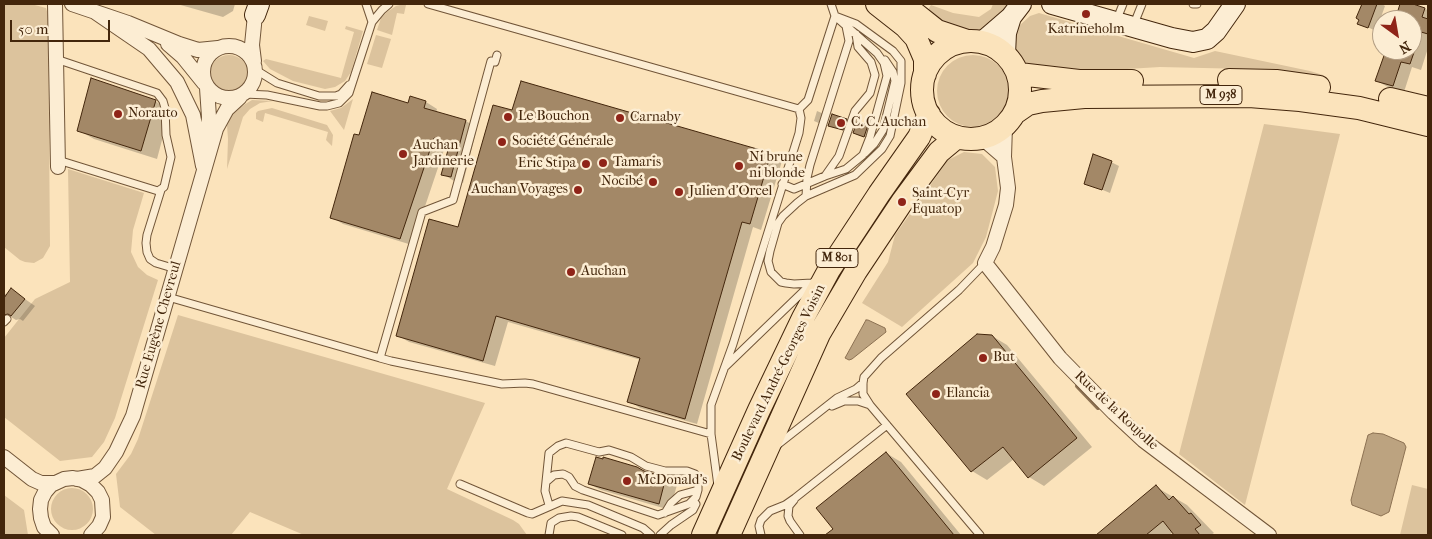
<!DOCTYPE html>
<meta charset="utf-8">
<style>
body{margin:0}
#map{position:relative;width:1432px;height:539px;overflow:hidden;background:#fbe3bb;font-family:"IM FELL French Canon",serif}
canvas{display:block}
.frame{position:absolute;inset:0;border:5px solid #43260c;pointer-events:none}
.north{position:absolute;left:1372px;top:10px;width:50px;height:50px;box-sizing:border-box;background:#fcedd3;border:1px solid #b29d83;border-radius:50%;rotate:148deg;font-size:14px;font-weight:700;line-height:20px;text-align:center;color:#43260c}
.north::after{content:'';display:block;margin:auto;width:18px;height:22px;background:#8f2418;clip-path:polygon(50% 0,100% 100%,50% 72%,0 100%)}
.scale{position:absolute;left:10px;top:20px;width:100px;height:22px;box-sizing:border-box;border:2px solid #43260c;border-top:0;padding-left:6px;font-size:15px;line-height:18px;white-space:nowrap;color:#43260c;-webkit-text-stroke:4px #fcedd3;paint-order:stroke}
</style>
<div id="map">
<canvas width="1432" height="539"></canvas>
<div class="frame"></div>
<div class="north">N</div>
<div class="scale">50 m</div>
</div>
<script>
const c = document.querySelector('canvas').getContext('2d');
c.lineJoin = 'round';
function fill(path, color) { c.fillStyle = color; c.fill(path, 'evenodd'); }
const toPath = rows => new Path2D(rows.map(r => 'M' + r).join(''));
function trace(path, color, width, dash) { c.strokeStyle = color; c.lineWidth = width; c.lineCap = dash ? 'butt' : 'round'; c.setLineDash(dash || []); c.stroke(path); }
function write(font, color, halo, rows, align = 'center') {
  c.font = font + ' "IM FELL French Canon",serif'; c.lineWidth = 5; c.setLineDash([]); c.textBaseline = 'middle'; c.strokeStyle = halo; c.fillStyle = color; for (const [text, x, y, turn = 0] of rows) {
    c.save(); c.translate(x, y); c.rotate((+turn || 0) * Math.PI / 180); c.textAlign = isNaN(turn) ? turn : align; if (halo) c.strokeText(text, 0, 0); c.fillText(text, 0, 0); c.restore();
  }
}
const green = toPath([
 [5,4,31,4,46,8,48,15,50,246,43,258,34,263,25,262,20,260,4,247,4,5],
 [404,4,406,5,404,14,397,13,392,35,377,30,381,18,387,12,396,6],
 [993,4,1011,4,985,32,972,36,926,13,931,5,953,13,979,17,991,9],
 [1039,13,1194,58,1215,51,1310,71,1323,75,1325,79,1247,69,1160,67,1061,73,1030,67,1018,58,1014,49,1016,23,1020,25,1030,16],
 [309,16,328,21,325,31,306,25],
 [346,26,363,31,351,72,345,81,335,87,325,89,293,81,270,69,263,61,266,59,341,78,354,32,345,29],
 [376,35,391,39,382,68,367,64],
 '937 91a36 36 0 1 1 72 0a36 36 0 1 1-72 0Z',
 '210 74a19 19 0 1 1 38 0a19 19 0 1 1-38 0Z',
 [353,99,344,130,330,111,341,108],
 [252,100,273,101,260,103,250,109,243,117,227,169,228,139,227,125,229,117,237,109],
 [272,108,327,125,333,135,332,146,326,140,328,132,265,113,263,122,256,119,256,113,258,111],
 [1264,124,1340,134,1245,505,1179,454],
 [964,152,982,154,995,167,998,191,986,237,973,263,902,327,862,303,888,262,895,235,948,160],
 [68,169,144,193,133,230,131,252,138,267,147,275,158,280,115,418,104,442,92,457,60,461,4,417,4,338,35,299,70,282],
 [178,315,485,403,447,489,513,520,519,524,527,535,304,535,250,512,231,535,156,535,120,507,116,474,131,454,138,439],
 [1412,485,1428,489,1428,535,1400,535],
 '51 509a21 21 0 1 1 42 0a21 21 0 1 1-42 0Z',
 [4,495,24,510,28,535,4,535]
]);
const water = toPath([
 [866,320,868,320,885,328,886,332,852,359,849,360,845,358,866,320],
 [1373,433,1383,434,1404,443,1406,447,1389,512,1381,516,1352,505,1351,500,1368,435,1373,433]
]);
const shadow = toPath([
 [177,4,235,4,233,11,223,17],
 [1363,4,1382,4,1385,6,1376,31,1359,23,1360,19,1358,18],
 [1402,4,1409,4,1428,10,1428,48,1421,70,1412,67,1404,92,1388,87,1377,81,1387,50,1412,50,1412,20,1397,20],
 [411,98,426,102,437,109,436,113,466,121,477,128,463,183,454,181,443,174,451,146,446,144,412,245,343,224,331,217,360,137,409,104],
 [155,101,170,110,157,159,94,139,78,130],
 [817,111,824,114,821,124,814,121],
 [513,112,770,154,782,161,761,230,753,227,697,424,640,408,629,401,641,360,508,322,495,366,409,342,397,335,459,229],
 [846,120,849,122,846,131,833,127],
 [867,126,871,128,868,138,858,135],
 [1111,162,1119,166,1110,193,1086,183],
 [12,290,35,306,23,321,20,319,16,320,6,314,4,317,4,293,7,295],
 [992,336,1007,345,1092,447,1044,486,1029,477,1014,459,987,480,972,471],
 [886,453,901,462,961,535,833,535,831,532,835,529],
 [644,472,666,478,677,485,670,510,601,490,589,484],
 [1156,487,1187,505,1214,533,1211,535,1176,535,1173,532,1169,535,1098,535]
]);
const stream = toPath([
 [1077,386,1098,408]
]);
const building = toPath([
 [1362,4,1377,4,1368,28,1357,24,1359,20,1356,18,1362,4],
 [1400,4,1413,4,1425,8,1422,17,1428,19,1428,34,1421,32,1410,64,1401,62,1393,86,1375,81,1386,50,1412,50,1412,20,1395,20,1400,4],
 [91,78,156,100,141,151,77,131,91,78],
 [521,81,771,153,750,224,742,222,685,419,627,402,640,358,496,316,483,361,396,336,429,219,458,227,493,105,512,110,521,81],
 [372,92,408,103,410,96,426,101,424,108,466,120,451,177,441,175,450,143,434,138,400,239,330,218,354,134,359,135,372,92],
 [832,114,847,119,843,130,828,126,832,114],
 [857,122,868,125,864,137,853,133,857,122],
 [1093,154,1112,161,1102,190,1084,184,1093,154],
 [11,288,25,299,11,316,8,314,4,315,4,298,11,288],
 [977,334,992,335,1077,438,1028,478,1003,447,971,472,906,394,977,334],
 [886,452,954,535,825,535,833,529,816,508,886,452],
 [596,457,603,459,603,457,637,467,644,471,666,477,659,504,588,484,596,457],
 [1156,485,1169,500,1173,496,1189,514,1191,513,1201,525,1195,529,1200,535,1174,535,1163,521,1146,535,1096,535,1156,485]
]);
const lane = toPath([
 [366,4,372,22],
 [428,4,799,109,801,118,799,133,733,344,711,405,711,434,718,486],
 [1193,4,1197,4],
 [1117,19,1123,4],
 [1134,24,1142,4],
 [56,59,157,93,163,101,165,108,166,135,171,157,164,187,158,191,58,160],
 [256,70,277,83,319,96,336,96,341,94,349,85],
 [244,94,267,95,320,106,327,106,339,103,349,93,372,22,382,10,389,4],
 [799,109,808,100,835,16],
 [865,153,874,144,883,130,895,81,893,72,885,60],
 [825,176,846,169,863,155,870,137,887,76,884,63,877,53,835,16,831,4],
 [782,184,794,189,825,176,839,156,855,111,870,93,875,75,871,62,858,47,856,34],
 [161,190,147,235,146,243,147,252,150,259,156,263,176,269],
 [806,196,807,178,810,165,849,41,846,26],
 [817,280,812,283,794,284,786,283,781,282,771,272,768,261,770,251,778,223,783,216,797,203,806,196,855,175,882,149,890,136,901,83,901,61,893,51,856,24,835,16],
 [168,297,380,358,422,212,453,200,491,61,495,62,497,55],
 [4,322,7,319],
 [380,358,391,361,502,384,525,383,533,384,711,434],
 [726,366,812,283],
 [832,406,844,401,858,401,870,405],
 [776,446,837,398,856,389,863,383],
 [547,481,554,475,563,474,569,477,575,486,583,490,658,515,689,504,696,497,698,490],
 [460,484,528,513,532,514,562,501,588,505,643,528,651,535],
 [794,500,789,506,788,516,790,521,800,535],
 [549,505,545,491,549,453,558,446,566,443,599,452,609,450,631,457,646,466,665,471,687,471,695,474,698,479,698,490,680,495,671,503,665,513],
 [549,535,551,523,559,518,571,516,578,517,622,535],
 [660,535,671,525,693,510,696,504,693,500],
 [761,535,759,526,761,520,770,511,785,505,795,498,887,425],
 [980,535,870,405,863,394,863,383,864,377,881,358,959,290,985,263]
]);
const street = toPath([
 [55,4,58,167],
 [72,4,128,23,179,44,198,50,218,48],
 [92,10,149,49,177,82,193,115,203,166],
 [168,44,183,57,204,83],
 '203 72a26 26 0 1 1 52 0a26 26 0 1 1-52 0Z',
 [254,61,252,45,255,15],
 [207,88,209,117,207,140],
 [1005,126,1004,157,1008,188,1006,205,993,247,985,263,1060,358,1114,413,1143,440,1269,535],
 [982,138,1004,157],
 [4,457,32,479,41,483,55,483],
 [77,479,95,476,105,468,116,452,133,416,216,129,227,109,240,97],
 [52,535,44,527,41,518,40,509,41,500,45,492,51,485,64,479,73,478,82,480,91,485,98,492,102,500,103,517,99,526,91,535]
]);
const secondary = toPath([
 [1052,4,1172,38,1193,42,1207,39,1216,31,1235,4],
 [255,15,259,4],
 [982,42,1011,17,1021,4],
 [1005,54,1006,33,1011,17]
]);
const primary = toPath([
 [877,4,905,26,916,38,925,59,925,74],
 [903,4,937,31,967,41],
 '922 90a49 49 0 1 1 98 0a49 49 0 1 1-98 0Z',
 [1019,74,1079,81,1132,81],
 [1229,80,1276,81,1319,87],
 [1390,99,1428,108],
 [1015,113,1028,104,1042,101,1084,97,1249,96,1300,100,1359,108,1428,125],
 [703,535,759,410,803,318,829,270,879,194,919,137,929,114],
 [729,535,819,334,856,271,902,202,939,152,957,137]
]);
const markers = [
 [1086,14,5,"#8f2418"],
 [118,114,5,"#8f2418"],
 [508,117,5,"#8f2418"],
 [620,118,5,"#8f2418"],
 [841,123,5,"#8f2418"],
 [502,142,5,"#8f2418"],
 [403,154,5,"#8f2418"],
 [603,163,5,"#8f2418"],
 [586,164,5,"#8f2418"],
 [739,166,5,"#8f2418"],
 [653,182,5,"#8f2418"],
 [578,190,5,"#8f2418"],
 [679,192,5,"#8f2418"],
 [902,202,5,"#8f2418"],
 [571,272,5,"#8f2418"],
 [983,358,5,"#8f2418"],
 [936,394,5,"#8f2418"],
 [627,481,5,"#8f2418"]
];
const shields = [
 [1221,95,42],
 [837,258,42]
];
const shieldNames = [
 ["M 938",1221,95],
 ["M 801",837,258]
];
const poiNames = [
 ["Katrineholm",1086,30,"center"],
 ["Norauto",128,114],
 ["Le Bouchon",518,117],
 ["Carnaby",630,118],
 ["C. C. Auchan",851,123],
 ["Société Générale",512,142],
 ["Auchan",413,146],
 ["Jardinerie",413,162],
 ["Ni brune",749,158],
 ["ni blonde",749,174],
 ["Tamaris",613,163],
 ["Eric Stipa",576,164,"right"],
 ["Nocibé",643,182,"right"],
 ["Auchan Voyages",568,190,"right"],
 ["Julien d'Orcel",689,192],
 ["Saint-Cyr",912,194],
 ["Equatop",912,210],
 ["Auchan",581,272],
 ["But",993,358],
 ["Elancia",946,394],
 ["McDonald's",637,481]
];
const streetNames = [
 ["Rue Eugène Chevreul",159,325,-74],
 ["Boulevard André-Georges Voisin",779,373,-64],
 ["Rue de la Roujolle",1116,411,43]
];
fill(green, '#dcc39d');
fill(water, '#bca380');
trace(water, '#8c7152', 1);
fill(shadow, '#0003');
trace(stream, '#8c7152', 4);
fill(building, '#a38867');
trace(building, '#43260c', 1);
trace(lane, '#715538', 9);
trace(street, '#715538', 16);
trace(secondary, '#43260c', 22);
trace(primary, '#43260c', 24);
trace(lane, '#fcedd3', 7);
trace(street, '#fcedd3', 14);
trace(secondary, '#fcedd3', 20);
trace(primary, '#fbe3bb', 22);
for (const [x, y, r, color] of markers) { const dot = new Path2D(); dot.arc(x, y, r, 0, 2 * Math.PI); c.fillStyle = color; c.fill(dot); trace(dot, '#fcedd3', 2); }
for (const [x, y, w] of shields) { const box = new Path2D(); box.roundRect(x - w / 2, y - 9.5, w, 19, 4); c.fillStyle = '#fcedd3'; c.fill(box); trace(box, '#43260c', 1); }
write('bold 12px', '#43260c', null, shieldNames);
write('14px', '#43260c', '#fcedd3', poiNames, 'left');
write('14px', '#43260c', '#fcedd3', streetNames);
</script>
